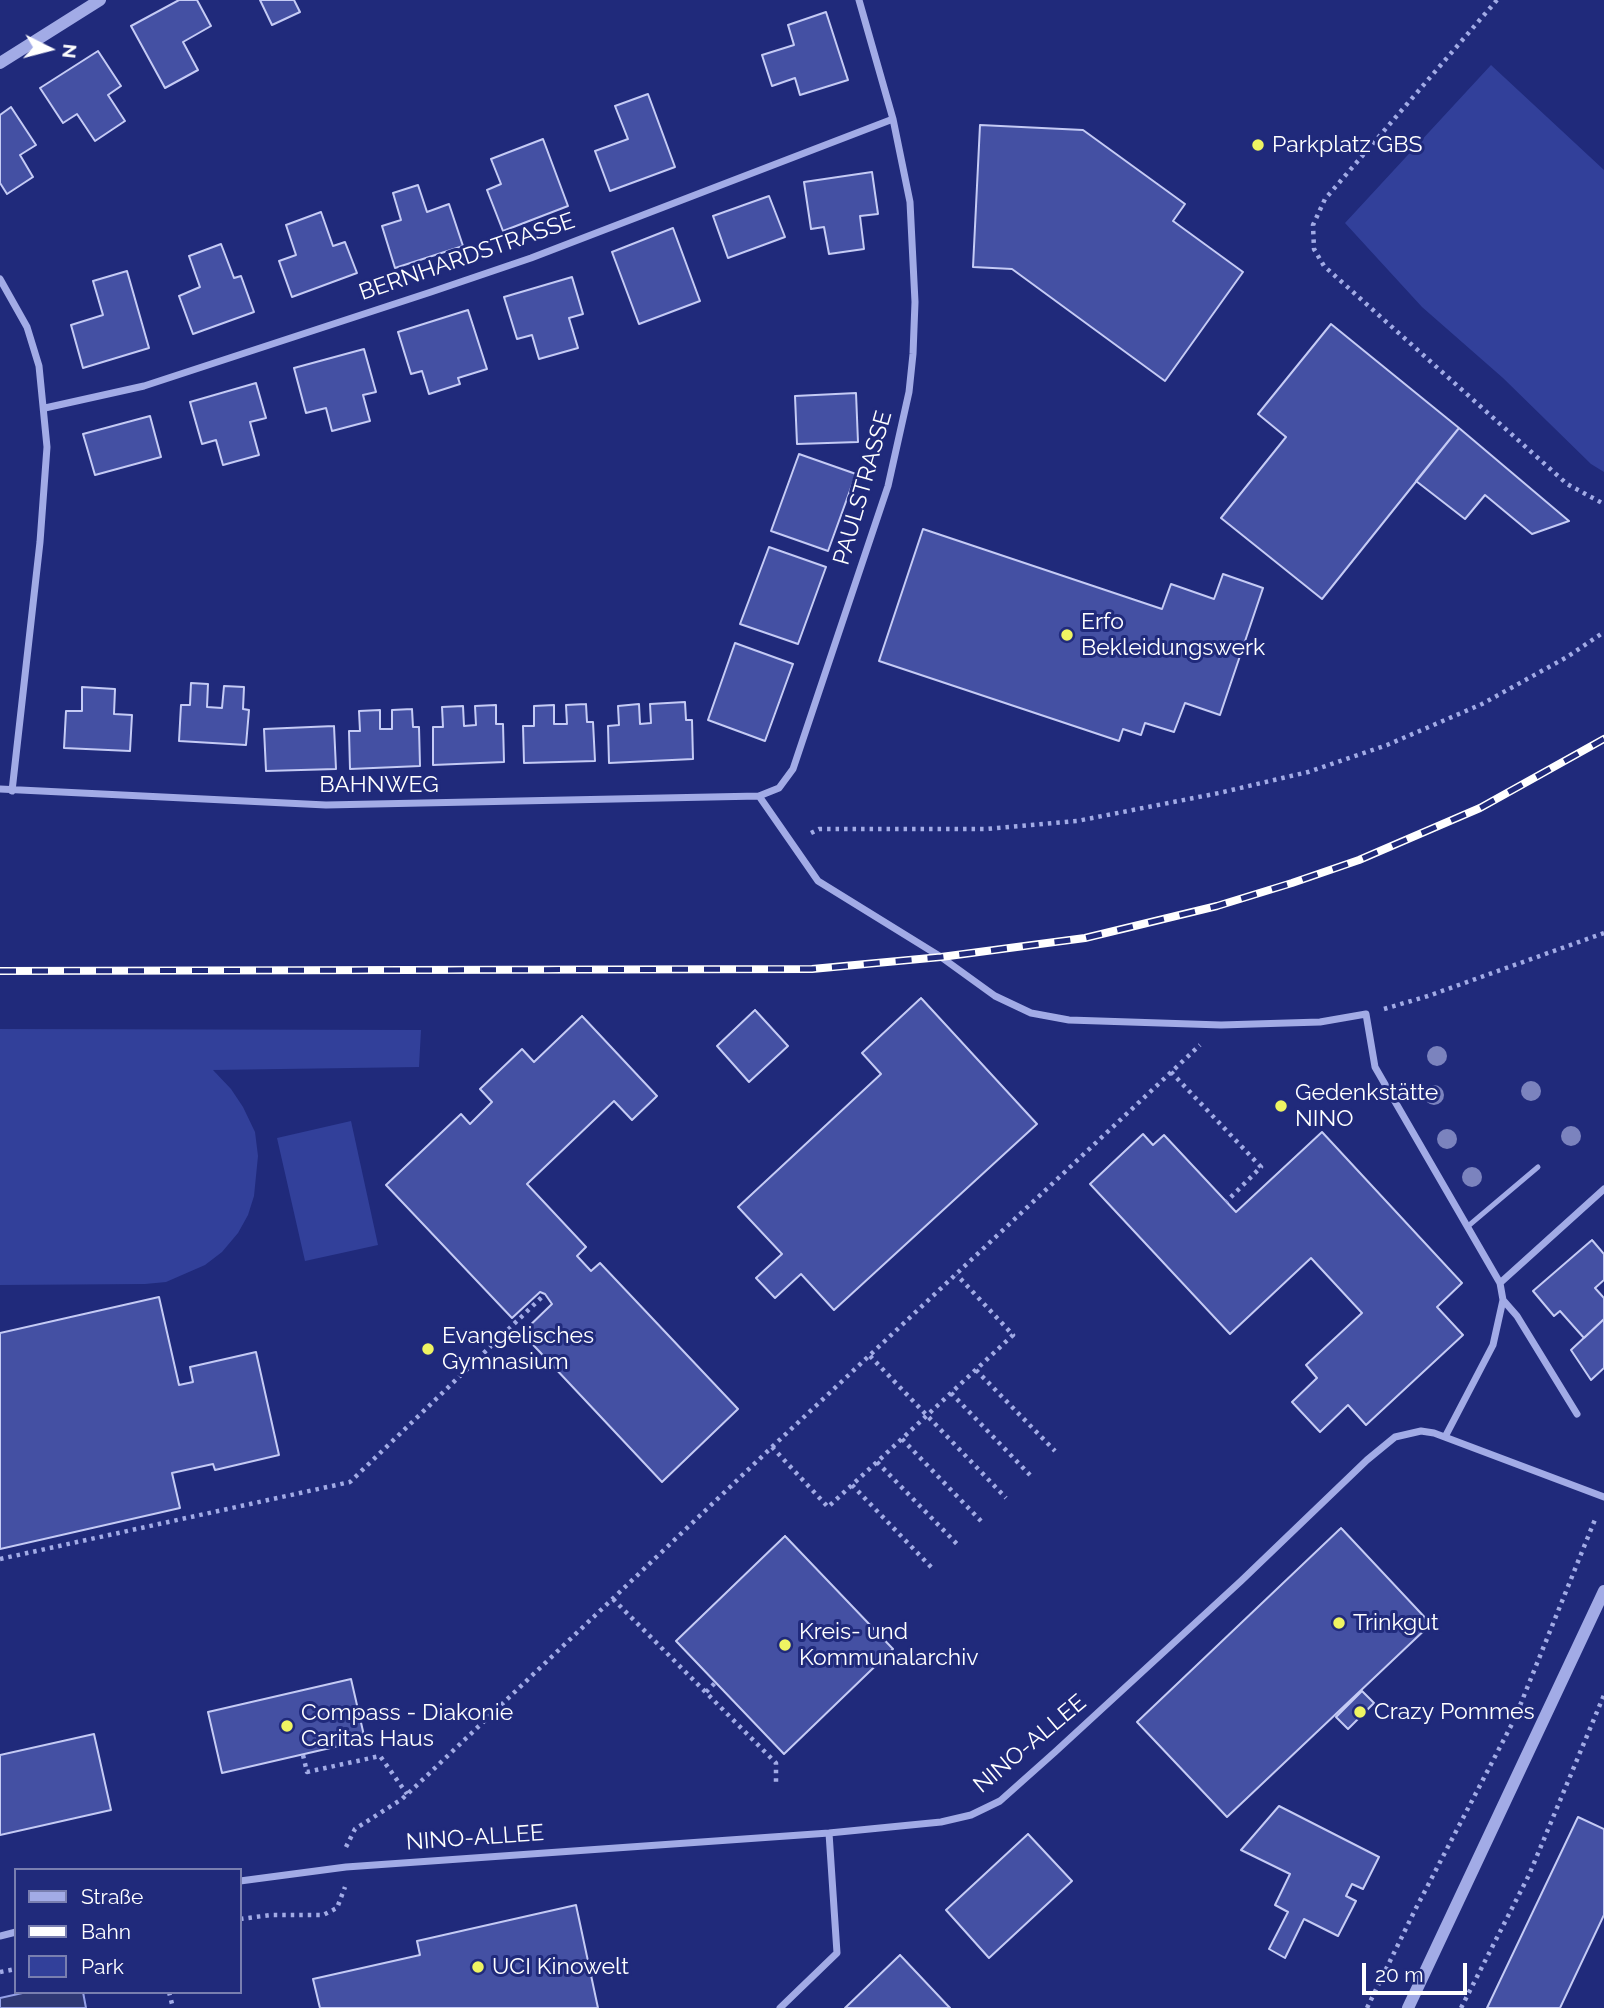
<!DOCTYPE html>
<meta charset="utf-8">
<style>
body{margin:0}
#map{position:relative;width:1604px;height:2008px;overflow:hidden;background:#202a7b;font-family:Raleway,sans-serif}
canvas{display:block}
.legend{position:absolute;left:14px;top:1868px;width:228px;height:126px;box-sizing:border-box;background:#202a7b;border:2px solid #797fb0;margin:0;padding:9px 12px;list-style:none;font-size:21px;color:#fff}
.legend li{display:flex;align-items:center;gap:14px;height:35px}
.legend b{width:35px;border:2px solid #797fb0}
.north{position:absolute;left:14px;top:14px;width:70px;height:70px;-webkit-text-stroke:5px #202a7b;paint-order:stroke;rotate:96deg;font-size:19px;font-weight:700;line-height:28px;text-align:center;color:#fff}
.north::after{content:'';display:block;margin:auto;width:24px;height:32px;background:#fff;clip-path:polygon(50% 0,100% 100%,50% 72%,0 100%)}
.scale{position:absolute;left:1362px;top:1963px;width:105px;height:32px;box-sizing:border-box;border:4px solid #fff;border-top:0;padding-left:9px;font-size:21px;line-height:24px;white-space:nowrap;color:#fff;-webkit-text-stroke:5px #202a7b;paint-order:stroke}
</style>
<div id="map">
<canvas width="1604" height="2008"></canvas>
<ul class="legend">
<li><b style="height:9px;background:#a2abe6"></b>Straße</li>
<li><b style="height:9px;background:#fff"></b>Bahn</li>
<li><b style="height:19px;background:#32409a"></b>Park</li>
</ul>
<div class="north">N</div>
<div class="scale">20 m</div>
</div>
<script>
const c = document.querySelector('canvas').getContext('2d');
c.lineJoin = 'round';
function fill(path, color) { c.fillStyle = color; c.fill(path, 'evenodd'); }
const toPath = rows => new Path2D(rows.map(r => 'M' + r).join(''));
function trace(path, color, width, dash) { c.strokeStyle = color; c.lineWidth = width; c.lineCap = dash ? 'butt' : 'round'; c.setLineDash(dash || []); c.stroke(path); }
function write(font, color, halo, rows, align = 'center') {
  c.font = font + ' Raleway,sans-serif'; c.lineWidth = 6; c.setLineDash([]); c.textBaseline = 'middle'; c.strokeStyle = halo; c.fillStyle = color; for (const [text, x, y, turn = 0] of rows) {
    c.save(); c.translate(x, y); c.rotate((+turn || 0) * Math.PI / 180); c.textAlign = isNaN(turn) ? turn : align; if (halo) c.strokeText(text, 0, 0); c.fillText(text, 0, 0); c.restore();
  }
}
const green = toPath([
 [1491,65,1604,170,1604,472,1591,464,1503,378,1422,307,1345,223],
 [0,1029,421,1030,419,1067,213,1070,231,1089,243,1107,255,1132,258,1156,254,1196,248,1215,238,1233,222,1252,205,1265,166,1282,145,1284,0,1285],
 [351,1121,378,1245,305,1261,277,1138]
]);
const water = toPath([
 [27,1992,83,1992,86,2008,0,2008,0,1998,27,1992]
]);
const building = toPath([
 [179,0,197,0,211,26,183,42,198,70,165,88,131,26,179,0],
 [260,0,294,0,300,12,272,25,260,0],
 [826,12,848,80,800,95,795,78,772,86,762,55,794,45,788,25,826,12],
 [98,51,121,86,108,95,125,121,95,141,77,114,63,123,40,88,98,51],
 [648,94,675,167,610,191,595,151,628,139,615,106,648,94],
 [11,107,36,145,20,155,33,177,7,194,0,183,0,115,11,107],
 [980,125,1083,130,1185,204,1173,221,1243,272,1165,381,1012,269,973,267,980,125],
 [543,139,568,206,503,231,487,190,501,184,491,159,543,139],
 [872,172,878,214,860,216,864,249,829,254,824,227,811,229,804,182,872,172],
 [418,185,427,212,449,204,463,246,395,268,382,226,401,220,393,193,418,185],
 [769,196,785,237,728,258,713,216,769,196],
 [321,212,333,246,345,242,357,273,292,297,279,261,296,255,286,225,321,212],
 [673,228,700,301,639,324,612,252,673,228],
 [221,244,234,278,241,276,254,312,193,334,179,296,200,287,189,256,221,244],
 [127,271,149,348,83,368,71,325,103,315,93,281,127,271],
 [572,277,583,314,569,318,578,348,539,359,532,335,517,339,504,297,572,277],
 [468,310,487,369,458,378,460,384,429,394,422,371,411,374,398,332,468,310],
 [1331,324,1459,428,1322,599,1221,518,1286,437,1258,414,1331,324],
 [364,349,376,392,363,395,370,421,332,431,326,408,306,413,294,368,364,349],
 [256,383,266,418,250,422,259,455,223,465,216,440,202,444,190,402,256,383],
 [856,393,858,442,797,444,795,396,856,393],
 [150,416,161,457,95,475,83,434,150,416],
 [1459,428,1569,521,1532,534,1485,495,1465,519,1416,481,1459,428],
 [799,454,856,474,828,551,771,531,799,454],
 [923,529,1162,609,1171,584,1214,599,1223,574,1263,588,1220,715,1185,703,1174,732,1145,723,1141,735,1123,729,1119,741,879,661,923,529],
 [769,547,826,567,798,644,740,624,769,547],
 [735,643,793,664,765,741,708,720,735,643],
 [191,683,208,684,207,707,222,708,224,686,244,687,243,709,249,710,246,745,179,741,181,705,190,705,191,683],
 [82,687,115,689,114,714,132,715,130,751,64,748,66,711,82,711,82,687],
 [685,702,686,720,692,720,693,759,609,763,608,726,619,725,618,706,639,704,640,724,651,723,650,704,685,702],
 [586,704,587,722,593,722,595,761,524,763,523,726,534,726,534,706,554,705,554,724,567,724,566,705,586,704],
 [496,705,496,724,503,724,504,762,433,765,433,727,443,727,442,707,463,706,464,726,476,725,475,706,496,705],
 [412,709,413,727,419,727,420,766,350,769,349,731,360,731,359,711,380,710,380,729,392,729,392,710,412,709],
 [334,726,336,769,266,771,264,729,334,726],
 [921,998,1037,1124,834,1310,801,1274,775,1298,756,1278,782,1254,738,1207,881,1074,862,1053,921,998],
 [755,1010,788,1046,749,1082,717,1046,755,1010],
 [582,1016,657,1096,632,1120,614,1101,527,1184,586,1247,577,1256,591,1271,600,1263,738,1409,662,1482,522,1333,552,1304,545,1294,540,1292,512,1318,386,1185,461,1114,470,1124,492,1102,480,1089,522,1049,534,1062,582,1016],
 [1322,1132,1462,1283,1437,1307,1463,1335,1366,1425,1348,1405,1320,1432,1292,1402,1317,1378,1306,1365,1362,1313,1311,1258,1230,1334,1090,1184,1143,1134,1153,1145,1164,1135,1236,1212,1322,1132],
 [1592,1240,1604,1254,1604,1280,1595,1288,1604,1298,1604,1319,1584,1338,1560,1311,1554,1316,1533,1291,1592,1240],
 [159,1297,179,1385,193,1382,190,1367,256,1352,279,1455,215,1470,213,1464,172,1473,180,1508,0,1549,0,1333,159,1297],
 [1604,1319,1604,1368,1591,1380,1571,1350,1604,1319],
 [1341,1528,1431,1624,1227,1817,1137,1722,1341,1528],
 [785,1536,893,1649,784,1754,676,1641,785,1536],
 [351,1679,365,1740,222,1773,208,1712,351,1679],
 [1362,1691,1374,1703,1348,1729,1336,1717,1362,1691],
 [94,1734,111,1810,0,1835,0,1755,94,1734],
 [1279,1806,1379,1857,1363,1889,1352,1884,1346,1896,1356,1901,1338,1936,1304,1919,1285,1958,1269,1949,1288,1912,1275,1905,1290,1874,1241,1850,1279,1806],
 [1578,1817,1604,1829,1604,1915,1560,2008,1487,2008,1578,1817],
 [1028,1834,1072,1881,989,1958,946,1910,1028,1834],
 [576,1905,598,2008,320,2008,313,1979,420,1955,417,1941,576,1905],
 [900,1955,950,2008,845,2008,900,1955]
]);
const path = toPath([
 [1497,0,1325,199,1313,225,1314,249,1324,266,1567,484,1604,504],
 [811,833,819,829,985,829,1077,821,1219,793,1308,772,1387,745,1482,704,1567,657,1604,632],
 [1384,1009,1428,996,1604,933],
 [1171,1072,1261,1167,1226,1202],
 [870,1356,1006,1498],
 [976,1370,1055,1451],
 [951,1393,1030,1475],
 [902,1439,981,1521],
 [772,1447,828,1507,877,1462,1013,1335,957,1275],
 [877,1462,957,1544],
 [852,1485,932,1568],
 [0,1559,350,1482,545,1294],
 [613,1599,776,1763,776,1785],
 [706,1692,716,1682],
 [1517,1713,1596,1517],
 [303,1755,307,1772,380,1756,407,1794],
 [346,1847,355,1829,402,1799,416,1786,772,1447,1200,1045],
 [240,1919,271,1915,323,1915,337,1908,345,1887],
 [0,1972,16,1969],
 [169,1992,173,2008],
 [1367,2008,1414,1912,1512,1724],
 [1461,2008,1529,1875,1604,1695]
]);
const service = toPath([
 [1467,1227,1538,1167]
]);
const minor = toPath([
 [0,279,27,327,39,366,47,447,40,542,12,791],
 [45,408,144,386,431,292,531,258,893,119],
 [0,789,326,805,759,796,779,788,793,769,888,486,909,392,913,354,915,302,910,202,893,119,859,0],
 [759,796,818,881,941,957,995,996,1031,1013,1069,1020,1221,1025,1320,1022,1366,1014,1375,1067,1500,1283,1503,1300,1493,1345,1445,1437],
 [1500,1283,1604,1189],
 [1503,1300,1517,1316,1577,1414],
 [240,1881,346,1867,829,1833,941,1822,971,1815,1000,1801,1055,1752,1241,1581,1367,1460,1395,1437,1421,1431,1434,1433,1604,1497],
 [0,1936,16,1932],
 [780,2008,837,1953,829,1833]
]);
const tertiary = toPath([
 [0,63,100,0],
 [1408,2008,1604,1591]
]);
const rail = toPath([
 [0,971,812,969,941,957,1085,938,1217,906,1292,883,1359,860,1480,808,1604,739]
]);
const trees = [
 [1437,1056],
 [1531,1091],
 [1434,1095],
 [1571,1136],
 [1447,1139],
 [1472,1177]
];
const markers = [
 [1258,145,7,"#eff462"],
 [1067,635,7,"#eff462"],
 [1281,1106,7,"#eff462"],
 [428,1349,7,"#eff462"],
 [1339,1623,7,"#eff462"],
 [785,1645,7,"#eff462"],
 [1360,1712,7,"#eff462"],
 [287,1726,7,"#eff462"],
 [478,1967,7,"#eff462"]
];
const poiNames = [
 ["Parkplatz GBS",1272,145],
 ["Erfo",1081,622],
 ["Bekleidungswerk",1081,648],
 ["Gedenkstätte",1295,1093],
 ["NINO",1295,1119],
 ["Evangelisches",442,1336],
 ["Gymnasium",442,1362],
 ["Trinkgut",1353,1623],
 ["Kreis- und",799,1632],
 ["Kommunalarchiv",799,1658],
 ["Crazy Pommes",1374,1712],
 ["Compass - Diakonie",301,1713],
 ["Caritas Haus",301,1739],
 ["UCI Kinowelt",492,1967]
];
const streetNames = [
 ["BERNHARDSTRASSE",467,257,-19],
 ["PAULSTRASSE",863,488,-74],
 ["BAHNWEG",379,785],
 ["NINO-ALLEE",1030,1744,-40],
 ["NINO-ALLEE",475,1838,-4]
];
fill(green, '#32409a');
fill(water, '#303975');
trace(water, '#95a1e8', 2);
fill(building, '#4450a3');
trace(building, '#c5cbf5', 2);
trace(path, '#a2abe6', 4.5, [3.5, 5]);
trace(service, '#a2abe6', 5);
trace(minor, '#a2abe6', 7);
trace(tertiary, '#a2abe6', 12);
trace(rail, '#fff', 8);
trace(rail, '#202a7b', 5, [16]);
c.fillStyle = '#7b83be';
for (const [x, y] of trees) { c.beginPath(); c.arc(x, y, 10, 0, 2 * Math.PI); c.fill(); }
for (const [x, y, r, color] of markers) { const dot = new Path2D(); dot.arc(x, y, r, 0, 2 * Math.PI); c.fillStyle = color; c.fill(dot); trace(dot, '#202a7b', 2.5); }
write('23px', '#fff', '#202a7b', poiNames, 'left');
write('23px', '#fff', '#202a7b', streetNames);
</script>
